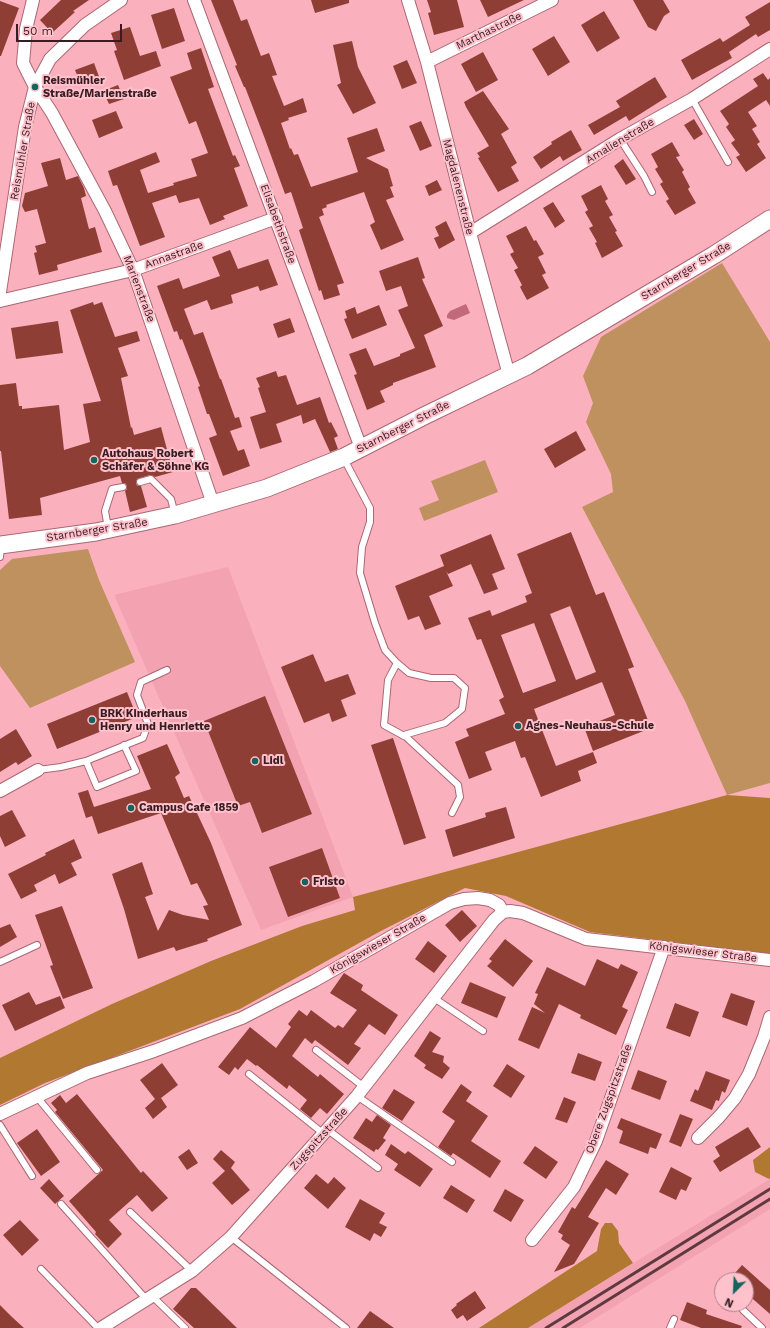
<!DOCTYPE html>
<meta charset="utf-8">
<style>
body{margin:0}
#map{position:relative;width:770px;height:1328px;overflow:hidden;background:#fbb1bd;font-family:"Work Sans",sans-serif}
canvas{display:block}
.north{position:absolute;left:714px;top:1272px;width:40px;height:40px;box-sizing:border-box;background:#ffc2cc;border:1px solid #af8088;border-radius:50%;rotate:204deg;font-size:11px;font-weight:700;line-height:16px;text-align:center;color:#371c21}
.north::after{content:'';display:block;margin:auto;width:14px;height:18px;background:#16645e;clip-path:polygon(50% 0,100% 100%,50% 72%,0 100%)}
.scale{position:absolute;left:16px;top:24px;width:106px;height:18px;box-sizing:border-box;border:2px solid #371c21;border-top:0;padding-left:5px;font-size:12px;line-height:14px;white-space:nowrap;color:#371c21;-webkit-text-stroke:3px #ffc2cc;paint-order:stroke}
</style>
<div id="map">
<canvas width="770" height="1328"></canvas>
<div class="north">N</div>
<div class="scale">50 m</div>
</div>
<script>
const c = document.querySelector('canvas').getContext('2d');
c.lineJoin = 'round';
function fill(path, color) { c.fillStyle = color; c.fill(path, 'evenodd'); }
const toPath = rows => new Path2D(rows.map(r => 'M' + r).join(''));
function trace(path, color, width, dash) { c.strokeStyle = color; c.lineWidth = width; c.lineCap = dash ? 'butt' : 'round'; c.setLineDash(dash || []); c.stroke(path); }
function write(font, color, halo, rows, align = 'center') {
  c.font = font + ' "Work Sans",sans-serif'; c.lineWidth = 4; c.setLineDash([]); c.textBaseline = 'middle'; c.strokeStyle = halo; c.fillStyle = color; for (const [text, x, y, turn = 0] of rows) {
    c.save(); c.translate(x, y); c.rotate((+turn || 0) * Math.PI / 180); c.textAlign = isNaN(turn) ? turn : align; if (halo) c.strokeText(text, 0, 0); c.fillText(text, 0, 0); c.restore();
  }
}
const built = toPath([
 [228,567,353,897,261,930,114,595],
 [770,1179,770,1209,580,1328,528,1328]
]);
const green = toPath([
 [722,263,770,342,770,783,727,795,685,701,582,507,613,492,611,474,586,422,593,403,583,376,601,337],
 [485,460,498,492,424,521,419,508,439,500,431,481],
 [88,549,99,580,135,662,30,708,0,666,0,570,12,559]
]);
const forest = toPath([
 [727,795,770,798,770,954,590,932,506,896,465,888,379,932,240,1009,45,1083,0,1105,0,1058,112,1004,211,961,302,926,355,910,353,897],
 [770,1147,770,1178,769,1179,755,1172,753,1160],
 [605,1223,612,1223,618,1231,619,1243,633,1263,528,1328,479,1328,597,1251,601,1229]
]);
const water = toPath([
 [466,304,470,313,454,320,447,318,447,315,450,311]
]);
const building = toPath([
 [61,0,89,0,73,11,75,12,52,33,40,20],
 [211,0,233,0,241,21,247,19,261,56,269,53,277,75,272,76,284,106,303,98,307,112,288,118,289,120,281,123,290,149,291,148,294,155,298,154,311,187,358,172,347,138,377,128,385,151,366,158,388,169,393,186,390,187,394,197,386,200,404,240,381,250,370,225,375,222,364,192,326,205,327,207,322,209,324,215,319,217,344,283,337,285,340,295,324,300,321,290,319,291,299,230,303,228,291,192,285,194,265,139,245,87,244,87,235,66,237,65],
 [311,0,349,0,349,3,315,13],
 [427,0,457,0,464,27,434,35,428,13,431,12],
 [480,0,524,0,488,17],
 [633,0,663,0,670,12,664,16,656,31,648,27],
 [0,1,19,8,1,56,0,56],
 [770,2,770,30,758,37,756,34,729,52,732,58,692,80,681,60,720,38,723,42,750,25,745,17],
 [174,8,185,41,162,49,151,15],
 [604,11,620,38,597,52,581,25],
 [130,27,140,56,156,51,161,66,124,80,114,51,117,50,111,33],
 [554,36,570,62,548,76,532,49],
 [352,41,358,67,376,103,353,114,337,85,341,83,333,45],
 [201,48,214,87,208,89,233,156,235,155,240,166,234,168,248,206,223,216,225,219,210,225,199,198,179,203,176,195,152,203,165,237,140,246,117,185,113,186,108,171,156,152,160,162,140,170,148,193,174,185,173,183,197,176,191,159,208,153,196,121,189,124,170,77,192,69,187,53],
 [483,52,498,80,476,92,461,64],
 [407,60,417,83,402,89,393,66],
 [94,63,101,82,91,86,89,82,81,85,75,70],
 [763,73,768,80,770,78,770,106,766,100,748,112,757,126,752,129,760,142,757,144,766,158,746,172,736,157,740,155,731,143,735,140,726,127,729,124,720,111,758,86,753,79],
 [655,77,667,97,629,121,626,116,594,135,588,125,620,107,616,101],
 [118,85,124,99,109,104,103,91],
 [483,91,509,129,501,134,517,163,511,167,519,181,498,192,478,158,480,157,477,153,489,146,466,107,464,102],
 [116,111,123,128,99,138,92,120],
 [694,119,703,134,694,140,684,125],
 [421,121,432,146,420,151,409,126],
 [571,130,582,150,563,161,560,156,541,169,533,157,552,144,551,142],
 [672,142,680,156,676,157,684,170,682,172,690,187,688,189,696,203,675,215,666,201,669,199,660,184,663,182,655,169,658,167,651,154],
 [60,158,66,180,78,176,84,188,86,196,81,198,89,229,95,227,102,252,57,265,58,270,39,275,34,253,37,252,35,246,46,243,37,209,25,212,22,206,25,193,48,186,41,163],
 [623,159,636,179,626,185,614,166],
 [437,180,442,190,429,196,425,186],
 [601,185,608,199,605,201,613,215,609,217,617,231,615,232,623,246,602,258,595,243,597,242,589,228,593,226,585,212,588,210,581,196],
 [553,202,565,221,555,228,543,208],
 [446,221,455,240,439,249,434,238,439,236,435,227],
 [526,226,534,241,536,240,544,254,538,257,546,273,542,275,549,288,527,300,520,287,522,285,514,270,518,268,510,254,514,252,506,236],
 [230,250,238,269,268,259,278,285,260,291,258,286,231,295,233,303,211,310,207,300,184,309,194,335,203,332,220,379,221,379,235,418,239,417,242,427,230,431,238,451,244,449,250,466,223,476,209,438,217,435,209,414,207,414,198,387,200,386,182,339,180,340,177,331,174,332,157,286,179,278,183,289,220,276,212,257],
 [418,257,425,278,422,279,443,326,424,335,436,367,393,383,393,385,380,391,385,402,367,410,354,375,357,374,349,354,366,348,374,366,400,356,400,354,415,348,398,310,408,306,401,286,386,291,379,271],
 [93,302,94,305,102,302,115,337,137,331,140,341,118,348,128,376,121,378,131,428,132,427,134,435,161,427,173,472,155,477,150,475,137,479,136,484,138,486,141,486,147,507,130,512,125,491,127,489,127,486,125,483,122,483,120,476,40,498,42,515,9,519,1,451,0,451,0,385,16,383,19,406,22,406,22,409,59,405,64,450,90,442,83,404,101,401,70,310],
 [379,305,387,325,352,339,344,319,347,318,345,311,355,307,357,314],
 [290,318,295,332,278,338,273,324],
 [58,321,63,353,16,359,11,328],
 [276,371,278,377,286,375,297,405,320,397,329,423,331,422,338,436,334,438,338,449,330,452,315,419,303,424,301,415,276,424,282,442,260,449,250,417,266,412,258,388,260,387,256,378],
 [576,431,586,450,555,468,544,449],
 [571,532,596,595,604,592,634,667,628,669,651,728,593,751,584,727,615,715,602,682,534,709,556,766,593,752,597,763,578,771,581,781,541,797,525,757,521,758,515,741,485,752,492,770,469,779,455,742,469,736,466,729,505,714,499,700,504,697,481,639,477,640,468,618,490,610,492,616,527,602,525,596,532,593,517,554],
 [570,606,596,672,576,680,550,614],
 [534,623,556,681,523,693,501,635],
 [491,534,505,569,492,574,498,589,484,594,471,564,448,574,446,571,453,586,429,596,441,624,425,630,419,616,408,620,395,586,444,566,440,555],
 [313,654,325,682,348,674,356,694,341,700,347,716,332,722,329,713,304,723,281,667],
 [127,692,137,717,57,749,47,724],
 [265,696,312,814,262,833,250,802,238,806,204,721],
 [16,729,32,756,18,765,16,762,0,772,0,739],
 [393,738,426,838,404,845,371,745],
 [167,744,180,773,175,777,184,798,189,796,211,843,242,925,207,939,208,941,176,951,174,947,138,959,124,909,112,874,142,862,153,894,145,897,158,931,169,910,183,915,209,920,203,906,208,905,197,883,191,885,161,813,98,834,92,816,86,818,78,793,88,790,94,807,151,789,137,756],
 [506,807,515,838,453,857,445,830,486,817,485,813],
 [12,810,26,836,5,847,0,836,0,816],
 [74,839,82,858,71,863,77,875,59,884,55,874,34,885,37,891,21,899,8,874,46,855,45,853],
 [322,848,340,898,288,917,269,867],
 [62,906,93,988,63,999,50,966,53,965,35,915],
 [462,910,477,926,460,942,445,925],
 [10,924,17,937,0,947,0,928],
 [505,939,533,961,513,987,487,966,492,961,489,959],
 [428,941,447,956,434,973,415,959],
 [597,959,618,969,621,964,638,972,622,1007,628,1010,616,1035,580,1018,581,1015,559,1004,539,1049,518,1040,532,1007,545,1013,534,1004,538,994,535,993,547,967,585,986],
 [344,973,363,985,361,990,398,1015,385,1035,369,1024,354,1044,361,1048,348,1065,315,1040,312,1044,305,1038,292,1056,318,1077,320,1074,344,1094,327,1114,320,1108,311,1118,300,1109,307,1100,289,1085,287,1089,257,1065,256,1066,247,1059,238,1070,235,1067,229,1075,218,1067,250,1027,276,1048,291,1027,288,1024,299,1010,307,1016,311,1010,335,1028,338,1025,343,1028,357,1010,330,993],
 [470,982,506,997,497,1018,461,1003],
 [29,992,36,1005,60,996,65,1008,15,1031,2,1005],
 [731,993,755,1001,747,1026,722,1017],
 [675,1003,699,1012,690,1037,666,1028],
 [430,1031,441,1038,432,1052,444,1056,443,1062,450,1068,442,1079,424,1068,426,1065,414,1056],
 [578,1053,602,1062,595,1081,571,1073],
 [162,1063,178,1085,161,1098,167,1107,153,1119,145,1108,155,1099,140,1080],
 [507,1064,525,1076,511,1098,493,1086],
 [638,1070,667,1081,660,1100,631,1089],
 [706,1071,730,1080,725,1093,722,1091,719,1101,716,1100,712,1110,690,1101,695,1089,698,1091],
 [461,1084,472,1092,466,1101,488,1116,471,1141,501,1161,490,1178,453,1153,451,1156,438,1147,455,1121,442,1112],
 [394,1089,415,1102,402,1121,382,1108],
 [77,1094,141,1173,143,1171,168,1198,152,1212,137,1195,109,1220,122,1234,108,1248,95,1234,96,1232,69,1201,103,1170,55,1112,57,1110,51,1103,60,1095,66,1103],
 [564,1097,576,1102,567,1123,555,1119],
 [680,1114,693,1119,681,1147,669,1142],
 [377,1115,391,1125,383,1138,386,1140,378,1150,376,1149,374,1152,353,1138,366,1118,372,1122],
 [621,1118,662,1134,656,1149,650,1147,648,1154,619,1143,623,1131,617,1128],
 [748,1127,761,1147,720,1172,713,1161,720,1156,715,1147],
 [37,1129,60,1162,41,1176,17,1143],
 [391,1144,405,1154,408,1151,433,1169,420,1187,394,1170,398,1164,385,1155],
 [535,1146,558,1162,546,1179,523,1163],
 [189,1149,198,1163,187,1170,178,1157],
 [221,1150,235,1162,231,1168,250,1190,232,1205,212,1183,225,1171,213,1159],
 [606,1160,629,1174,616,1195,606,1188,588,1217,599,1223,574,1264,554,1272,570,1245,561,1239,563,1235,558,1232,572,1207,575,1209],
 [671,1167,692,1178,686,1191,681,1189,676,1200,659,1192],
 [316,1174,328,1184,334,1177,346,1188,328,1209,304,1188],
 [49,1179,64,1196,55,1204,40,1188],
 [451,1185,475,1200,467,1213,443,1198],
 [505,1189,524,1200,511,1222,493,1211],
 [360,1199,385,1213,379,1223,387,1227,381,1237,374,1233,370,1241,345,1227],
 [20,1220,39,1240,22,1256,3,1235],
 [742,1265,770,1290,770,1314,746,1293,746,1280,729,1280],
 [191,1288,196,1288,237,1328,194,1328,173,1309],
 [475,1291,486,1308,467,1321,463,1315,457,1319,451,1310,457,1305,456,1304],
 [687,1302,707,1310,706,1314,742,1326,741,1328,701,1328,680,1320],
 [0,1305,12,1317,24,1328,0,1328],
 [370,1311,394,1328,357,1328]
]);
const lane = toPath([
 [692,99,728,162],
 [620,139,644,176,652,192],
 [344,459,370,508,370,522,362,547,360,573,375,623,385,650,396,662,409,673,431,678,454,678,465,688,462,709,445,723,404,735,458,785,460,797,452,813],
 [140,482,151,479,171,499,175,515],
 [108,528,105,511,112,489,123,487],
 [0,557,1,546],
 [397,663,388,680,384,725,404,736],
 [86,761,97,787,136,771,124,745],
 [38,770,61,767,86,761,143,738,148,724,137,695,141,682,167,670],
 [0,962,37,945],
 [434,998,483,1031],
 [316,1050,364,1087],
 [249,1074,324,1134],
 [357,1096,452,1162],
 [37,1097,97,1170],
 [0,1125,32,1176],
 [328,1130,378,1168],
 [61,1204,146,1299],
 [130,1212,192,1271],
 [231,1237,346,1328],
 [41,1269,98,1328],
 [152,1296,185,1328],
 [743,1310,762,1328],
 [670,1328,674,1319]
]);
const street = toPath([
 [33,0,26,29,23,63,35,87,52,113,105,211,133,270,213,504],
 [194,0,361,448],
 [408,0,427,62,470,233,509,375],
 [427,62,552,0],
 [470,233,620,139,692,99,770,49],
 [0,292,25,127,35,87,50,59,85,25,121,0],
 [0,301,133,270,276,218],
 [0,791,38,770],
 [0,1114,87,1073,154,1051,242,1018,314,981,450,903,464,899,478,898,490,900,499,905,503,912],
 [698,1138,719,1117,735,1098,749,1074,764,1037,770,1017],
 [532,1240,574,1187,596,1141,664,947],
 [101,1328,192,1271,231,1237,357,1096,494,920,503,912,510,911,523,913,586,939,770,960]
]);
const secondary = toPath([
 [0,545,96,532,175,515,267,488,344,457,424,416,527,366,714,255,770,219]
]);
const rail = toPath([
 [546,1328,770,1189],
 [563,1328,770,1199]
]);
const markers = [
 [35,87,4,"#16645e"],
 [94,460,4,"#16645e"],
 [92,720,4,"#16645e"],
 [518,726,4,"#16645e"],
 [255,761,4,"#16645e"],
 [131,808,4,"#16645e"],
 [305,882,4,"#16645e"]
];
const streetNames = [
 ["Marthastraße",489,31,-26],
 ["Amalienstraße",620,141,-31],
 ["Reismühler Straße",23,151,-80],
 ["Magdalenenstraße",458,187,76],
 ["Elisabethstraße",278,224,70],
 ["Annastraße",174,255,-20],
 ["Starnberger Straße",686,271,-31],
 ["Marienstraße",139,289,69],
 ["Starnberger Straße",403,427,-27],
 ["Starnberger Straße",97,530,-9],
 ["Königswieser Straße",378,944,-30],
 ["Königswieser Straße",703,952,7],
 ["Obere Zugspitzstraße",609,1099,-70],
 ["Zugspitzstraße",319,1139,-48]
];
const poiNames = [
 ["Reismühler",43,81],
 ["Straße/Marienstraße",43,94],
 ["Autohaus Robert",102,454],
 ["Schäfer & Söhne KG",102,467],
 ["BRK Kinderhaus",100,714],
 ["Henry und Henriette",100,727],
 ["Agnes-Neuhaus-Schule",526,726],
 ["Lidl",263,761],
 ["Campus Cafe 1859",139,808],
 ["Fristo",313,882]
];
fill(built, '#f3a2b1');
fill(green, '#be915f');
fill(forest, '#b17831');
fill(water, '#c16a7c');
fill(building, '#8f3e36');
trace(lane, '#aa6773', 8);
trace(street, '#aa6773', 14);
trace(secondary, '#aa6773', 19);
trace(lane, '#fff', 6);
trace(street, '#fff', 12);
trace(secondary, '#fff', 17);
trace(rail, '#5e3a40', 3);
for (const [x, y, r, color] of markers) { const dot = new Path2D(); dot.arc(x, y, r, 0, 2 * Math.PI); c.fillStyle = color; c.fill(dot); trace(dot, '#ffc2cc', 1.5); }
write('11px', '#371c21', '#ffc2cc', streetNames);
write('bold 11px', '#371c21', '#ffc2cc', poiNames, 'left');
</script>
